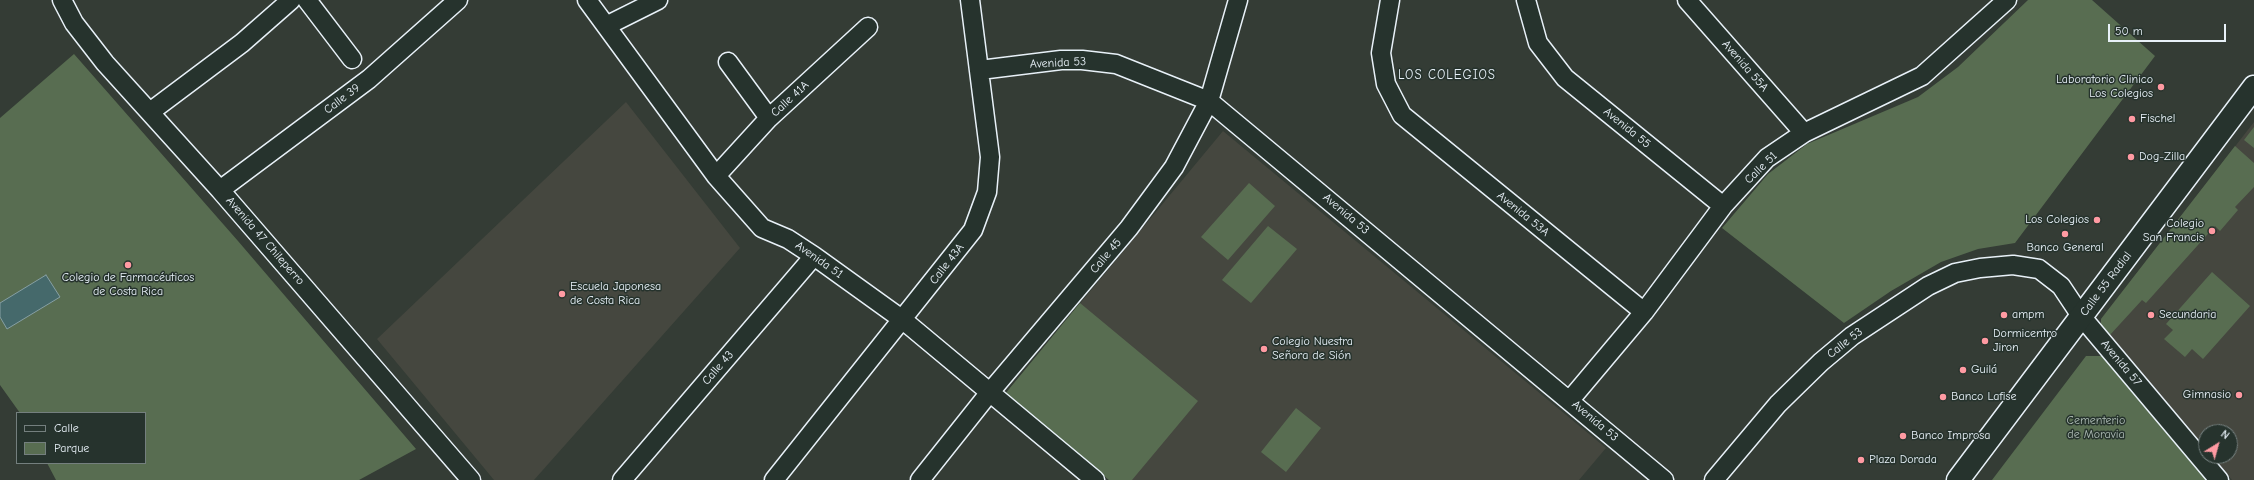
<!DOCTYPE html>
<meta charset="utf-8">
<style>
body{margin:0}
#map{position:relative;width:2254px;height:480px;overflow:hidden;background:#343c35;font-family:"Comic Neue",sans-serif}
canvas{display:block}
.legend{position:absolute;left:16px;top:412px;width:130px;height:52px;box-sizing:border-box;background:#26332d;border:1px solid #747f7e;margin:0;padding:5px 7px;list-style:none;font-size:12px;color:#e8f1f8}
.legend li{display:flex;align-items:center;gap:8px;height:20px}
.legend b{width:20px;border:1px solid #747f7e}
.north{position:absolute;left:2198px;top:424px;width:40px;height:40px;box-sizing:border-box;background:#26332d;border:1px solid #747f7e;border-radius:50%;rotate:37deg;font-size:11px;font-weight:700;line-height:16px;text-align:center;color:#e8f1f8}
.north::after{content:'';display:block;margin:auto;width:14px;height:18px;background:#ff9aa2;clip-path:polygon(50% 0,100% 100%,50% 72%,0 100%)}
.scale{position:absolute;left:2108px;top:24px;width:118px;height:18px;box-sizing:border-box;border:2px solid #e8f1f8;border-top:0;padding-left:5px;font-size:12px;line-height:14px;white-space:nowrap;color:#e8f1f8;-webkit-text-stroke:3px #26332d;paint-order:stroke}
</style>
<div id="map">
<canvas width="2254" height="480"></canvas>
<ul class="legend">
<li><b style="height:5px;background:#26332d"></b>Calle</li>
<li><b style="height:11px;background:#586d51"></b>Parque</li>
</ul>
<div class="north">N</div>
<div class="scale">50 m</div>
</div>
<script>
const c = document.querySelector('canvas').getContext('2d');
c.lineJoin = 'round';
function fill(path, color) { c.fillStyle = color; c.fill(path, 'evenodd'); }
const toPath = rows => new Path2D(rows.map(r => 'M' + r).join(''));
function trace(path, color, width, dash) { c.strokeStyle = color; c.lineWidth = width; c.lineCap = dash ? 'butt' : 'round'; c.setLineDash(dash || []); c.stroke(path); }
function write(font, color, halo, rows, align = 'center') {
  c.font = font + ' "Comic Neue",sans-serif'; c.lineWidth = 3; c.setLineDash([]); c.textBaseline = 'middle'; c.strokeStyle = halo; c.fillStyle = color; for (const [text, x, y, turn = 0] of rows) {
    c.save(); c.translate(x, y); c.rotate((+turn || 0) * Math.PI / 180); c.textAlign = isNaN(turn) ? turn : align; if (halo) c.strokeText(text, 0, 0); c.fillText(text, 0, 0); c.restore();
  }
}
const built = toPath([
 [626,102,740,248,534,480,494,480,377,339],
 [2254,122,2254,480,2232,480,2211,456,2230,456,2230,432,2206,432,2206,450,2101,328,2101,319],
 [1223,131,1606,448,1579,480,1109,480,1005,394]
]);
const green = toPath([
 [2028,0,2092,0,2155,56,2015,243,1978,249,1941,262,1891,291,1844,323,1722,228,1768,174,1807,144,1918,97,1958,67],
 [74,54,238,241,416,449,359,480,56,480,47,463,145,463,145,413,20,413,0,385,0,118],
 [2254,127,2254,148,2244,140],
 [2235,146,2254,163,2254,187,2235,207,2238,210,2220,231,2215,226,2146,303,2142,300,2109,336,2101,328,2101,319],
 [1249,183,1275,206,1228,260,1201,237],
 [1268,226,1297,249,1251,303,1222,280],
 [2212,272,2250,306,2203,359,2192,349,2185,357,2164,339,2173,330,2166,324],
 [1080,303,1198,401,1132,480,1109,480,1005,394],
 [2086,356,2103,356,2208,480,1992,480],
 [1296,408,1321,428,1286,472,1261,452]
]);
const water = toPath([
 [46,275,60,297,7,329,0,317,0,303,46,275]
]);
const minor = toPath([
 [62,0,74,23,105,63,220,190,471,480],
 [307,0,352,59],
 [587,0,716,176,762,228,788,239,814,256,903,320,1095,480],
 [1390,0,1381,53,1386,84,1402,115,1644,312],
 [1526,0,1538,43,1565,78,1723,206],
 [1687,0,1804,133],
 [606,26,658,0],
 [728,62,769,118],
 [980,70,1061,60,1082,60,1116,64,1209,101,1664,480],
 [150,112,242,43,291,0],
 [716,176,769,118,868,27],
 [220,190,369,79,458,0],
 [1570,400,1644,312,1723,206,1767,158,1804,133,1922,76,2007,0],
 [622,480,814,256],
 [774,480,973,230,987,192,990,157,970,0],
 [920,480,990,392,1129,228,1174,167,1209,101,1238,0],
 [1714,480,1778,404,1821,362,1852,336,1928,286,1955,273,1980,268,2013,265,2039,269,2061,286,2081,316,2219,480]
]);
const secondary = toPath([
 [1958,480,2254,87]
]);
const markers = [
 [2161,87,4,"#ff9aa2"],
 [2132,119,4,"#ff9aa2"],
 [2131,157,4,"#ff9aa2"],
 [2097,220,4,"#ff9aa2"],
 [2212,231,4,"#ff9aa2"],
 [2065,234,4,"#ff9aa2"],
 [128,265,4,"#ff9aa2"],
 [562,294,4,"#ff9aa2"],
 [2004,315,4,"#ff9aa2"],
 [2151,315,4,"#ff9aa2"],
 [1985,341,4,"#ff9aa2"],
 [1264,349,4,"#ff9aa2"],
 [1963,370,4,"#ff9aa2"],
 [2239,395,4,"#ff9aa2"],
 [1943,397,4,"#ff9aa2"],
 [1903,436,4,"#ff9aa2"],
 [1861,460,4,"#ff9aa2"]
];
const streetNames = [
 ["Avenida 53",1058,63,-3],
 ["Avenida 55A",1745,66,49],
 ["Calle 39",342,99,-37],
 ["Calle 41A",790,99,-43],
 ["Avenida 55",1627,128,39],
 ["Calle 51",1761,168,-44],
 ["Avenida 53",1346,214,40],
 ["Avenida 53A",1523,214,39],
 ["Avenida 47 Chileperro",265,241,49],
 ["Calle 45",1106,256,-50],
 ["Avenida 51",819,260,35],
 ["Calle 43A",947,264,-52],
 ["Calle 55 Radial",2106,284,-53],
 ["Calle 53",1845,343,-38],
 ["Avenida 57",2121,363,50],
 ["Calle 43",718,368,-49],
 ["Avenida 53",1595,421,40]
];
const poiNames = [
 ["Laboratorio Clinico",2153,80,"right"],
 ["Los Colegios",2153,94,"right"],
 ["Fischel",2140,119],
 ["Dog-Zilla",2139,157],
 ["Los Colegios",2089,220,"right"],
 ["Colegio",2204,224,"right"],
 ["San Francis",2204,238,"right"],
 ["Banco General",2065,248,"center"],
 ["Colegio de Farmacéuticos",128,278,"center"],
 ["de Costa Rica",128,292,"center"],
 ["Escuela Japonesa",570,287],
 ["de Costa Rica",570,301],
 ["ampm",2012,315],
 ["Secundaria",2159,315],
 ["Dormicentro",1993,334],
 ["Jiron",1993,348],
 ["Colegio Nuestra",1272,342],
 ["Señora de Sión",1272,356],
 ["Guilá",1971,370],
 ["Gimnasio",2231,395,"right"],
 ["Banco Lafise",1951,397],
 ["Banco Improsa",1911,436],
 ["Plaza Dorada",1869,460]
];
const parkNames = [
 ["Cementerio",2096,421],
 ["de Moravia",2096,435]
];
const neighbourhoodNames = [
 ["LOS COLEGIOS",1447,75]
];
fill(built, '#45473f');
fill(green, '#586d51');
fill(water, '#45696b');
trace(water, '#869fa3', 1);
trace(minor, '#e8f1f8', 21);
trace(secondary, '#e8f1f8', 25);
trace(minor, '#26332d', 18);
trace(secondary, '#26332d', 22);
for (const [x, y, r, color] of markers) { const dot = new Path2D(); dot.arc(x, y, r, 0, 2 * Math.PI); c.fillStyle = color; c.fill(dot); trace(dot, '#26332d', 1.5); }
write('12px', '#e8f1f8', '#26332d', streetNames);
write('12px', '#e8f1f8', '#26332d', poiNames, 'left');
write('12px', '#aebcb5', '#26332d', parkNames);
c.letterSpacing = '1px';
write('13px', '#e8f1f8', '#26332d', neighbourhoodNames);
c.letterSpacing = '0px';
</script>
